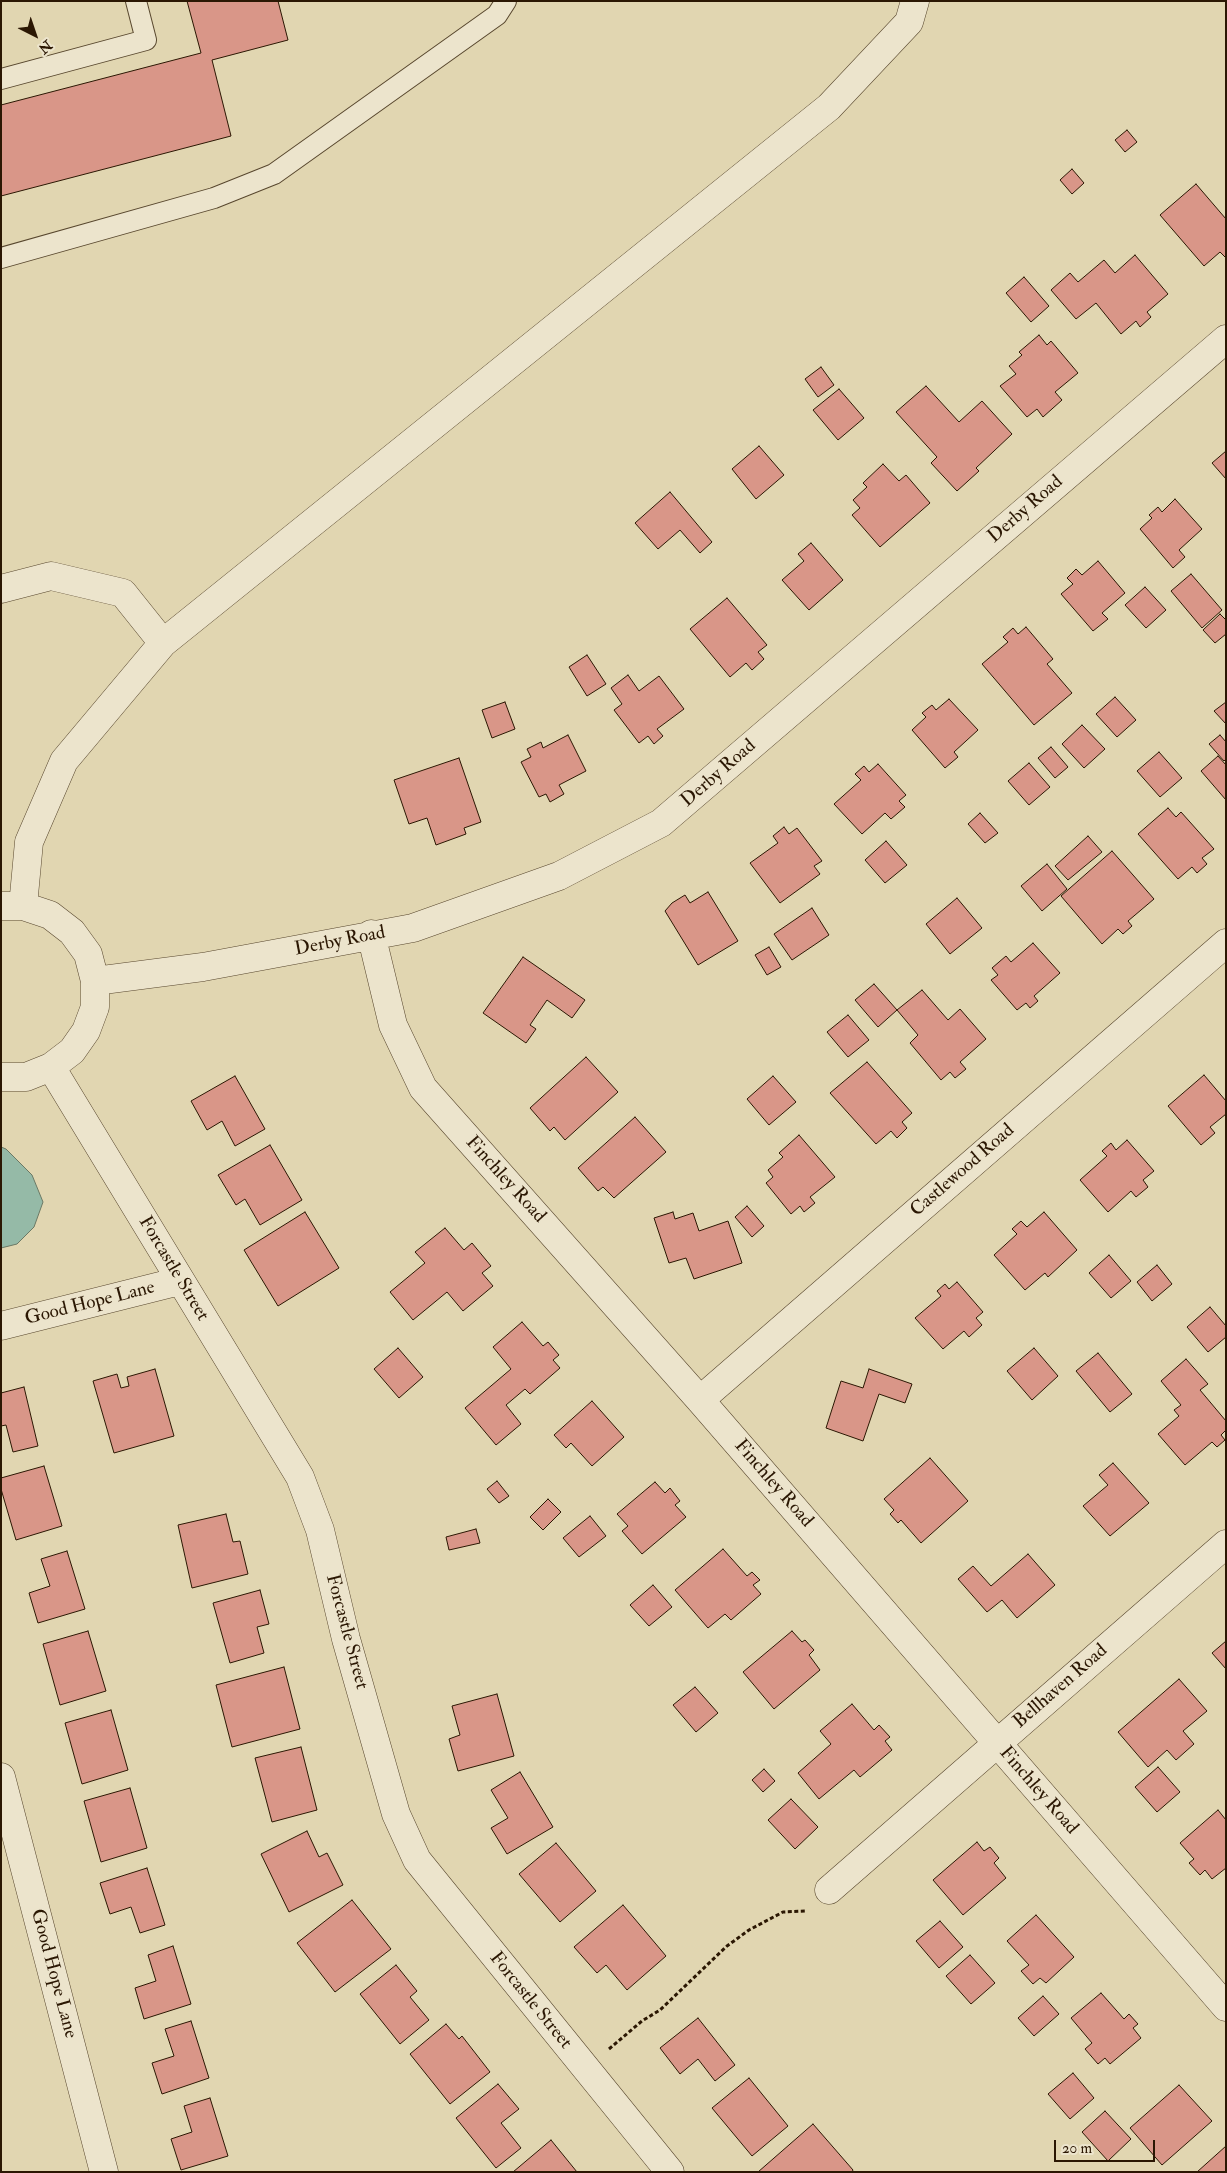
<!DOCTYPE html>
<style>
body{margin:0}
#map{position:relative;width:1227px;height:2173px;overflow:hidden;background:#e1d6b1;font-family:"IM FELL Double Pica",serif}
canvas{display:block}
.frame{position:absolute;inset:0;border:2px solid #2b1703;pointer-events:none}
.north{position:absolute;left:10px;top:10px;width:50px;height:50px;-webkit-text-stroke:4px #ece4cc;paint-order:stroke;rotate:139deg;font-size:14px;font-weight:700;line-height:20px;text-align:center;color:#2b1703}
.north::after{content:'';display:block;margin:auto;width:18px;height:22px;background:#2b1703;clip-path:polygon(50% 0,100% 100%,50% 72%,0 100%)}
.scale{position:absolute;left:1054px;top:2140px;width:101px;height:22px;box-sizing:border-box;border:2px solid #2b1703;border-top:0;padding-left:6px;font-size:15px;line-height:18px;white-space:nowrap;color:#2b1703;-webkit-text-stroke:4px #ece4cc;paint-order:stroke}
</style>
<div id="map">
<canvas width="1227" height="2173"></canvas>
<div class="frame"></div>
<div class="north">N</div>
<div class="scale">20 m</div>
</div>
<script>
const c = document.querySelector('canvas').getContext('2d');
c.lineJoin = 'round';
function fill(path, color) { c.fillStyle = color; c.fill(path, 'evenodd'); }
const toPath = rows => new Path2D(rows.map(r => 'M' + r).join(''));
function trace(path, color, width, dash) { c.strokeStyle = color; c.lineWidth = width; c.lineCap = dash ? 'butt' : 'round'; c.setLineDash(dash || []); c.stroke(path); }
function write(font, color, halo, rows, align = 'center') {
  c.font = font + ' "IM FELL Double Pica",serif'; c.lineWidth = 4; c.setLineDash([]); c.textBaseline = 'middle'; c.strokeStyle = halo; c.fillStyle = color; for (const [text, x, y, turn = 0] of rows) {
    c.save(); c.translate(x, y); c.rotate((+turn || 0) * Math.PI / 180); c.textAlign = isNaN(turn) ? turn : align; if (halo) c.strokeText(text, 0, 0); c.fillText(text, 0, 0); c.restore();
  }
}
const water = toPath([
 [1,1147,6,1149,32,1175,43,1202,34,1227,17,1244,1,1248,1,1147]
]);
const building = toPath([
 [187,1,278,1,288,40,212,60,231,136,1,196,1,105,201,53,187,1],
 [1127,130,1137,142,1125,152,1115,140,1127,130],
 [1072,169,1084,183,1072,194,1060,180,1072,169],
 [1196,184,1226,219,1226,258,1220,252,1204,266,1160,215,1196,184],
 [1135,255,1168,294,1147,312,1151,317,1140,327,1136,321,1121,334,1096,303,1076,319,1051,290,1070,273,1078,282,1104,260,1115,273,1135,255],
 [1024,277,1049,306,1031,322,1006,293,1024,277],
 [1039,335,1047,345,1051,341,1078,373,1055,392,1062,400,1043,417,1037,409,1027,417,1000,386,1016,374,1009,366,1022,355,1019,352,1039,335],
 [821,367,834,385,818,397,805,379,821,367],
 [926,386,959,422,982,401,1012,434,976,468,979,471,957,491,931,463,937,457,896,412,926,386],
 [839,389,864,418,838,440,813,410,839,389],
 [759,446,784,475,756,499,732,469,759,446],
 [1226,451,1226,479,1212,463,1226,451],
 [883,464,899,481,906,475,930,503,880,547,852,515,860,508,853,500,867,487,863,483,883,464],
 [670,492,712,542,700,553,680,530,658,549,635,523,670,492],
 [1175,499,1202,529,1179,550,1185,557,1173,568,1140,529,1152,518,1149,515,1158,507,1162,512,1175,499],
 [811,543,843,580,809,610,782,580,804,561,798,554,811,543],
 [1098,561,1125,593,1102,613,1108,619,1093,631,1061,594,1073,584,1067,578,1076,569,1082,575,1098,561],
 [1191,574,1222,610,1202,628,1171,591,1191,574],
 [1145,587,1166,610,1146,628,1125,605,1145,587],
 [727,598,767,645,758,652,764,659,752,670,746,663,730,677,690,629,727,598],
 [1220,614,1226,620,1226,634,1215,643,1203,630,1220,614],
 [1026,627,1053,659,1047,664,1072,693,1034,725,982,664,1008,642,1003,637,1013,628,1018,634,1026,627],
 [587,655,606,684,587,696,569,667,587,655],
 [628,675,639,691,659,676,684,709,657,729,663,736,654,744,648,736,639,743,614,710,622,704,611,688,628,675],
 [1115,697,1136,720,1117,737,1096,714,1115,697],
 [949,699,978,730,954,752,958,757,945,768,912,730,926,717,922,713,932,705,936,710,949,699],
 [505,702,515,729,492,738,482,710,505,702],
 [1226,702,1226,724,1214,711,1226,702],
 [1082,725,1105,749,1084,768,1062,744,1082,725],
 [568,735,586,771,559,785,564,794,550,802,546,794,539,797,521,762,531,757,527,749,541,742,543,748,568,735],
 [1220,735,1226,742,1226,759,1224,761,1209,744,1220,735],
 [1051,747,1068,767,1055,778,1038,758,1051,747],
 [1159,752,1182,778,1160,797,1137,771,1159,752],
 [1218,756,1226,765,1226,800,1201,771,1218,756],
 [459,758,481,822,464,828,466,834,436,845,427,818,409,824,394,780,459,758],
 [1029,763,1050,787,1029,805,1008,781,1029,763],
 [878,764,906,795,899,801,905,807,891,819,885,813,862,834,834,804,861,780,855,774,864,766,869,772,878,764],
 [1168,808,1176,817,1181,812,1214,849,1202,858,1207,864,1197,873,1192,867,1178,879,1138,834,1168,808],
 [980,813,998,833,985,843,968,824,980,813],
 [784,827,789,834,797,828,822,861,814,866,820,874,780,903,750,863,778,843,773,836,784,827],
 [1088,836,1102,852,1068,880,1055,866,1088,836],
 [886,841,907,865,885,883,865,860,886,841],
 [1112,851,1154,899,1128,921,1132,926,1123,934,1118,929,1102,944,1061,896,1112,851],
 [1047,864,1067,889,1042,911,1021,886,1047,864],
 [708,892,738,941,698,965,665,911,672,903,685,895,690,903,708,892],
 [957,898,982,928,950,954,926,924,957,898],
 [812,908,829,935,792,960,774,934,812,908],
 [1033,943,1060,973,1034,996,1038,1001,1030,1008,1026,1003,1017,1010,991,980,998,975,992,968,1006,956,1011,962,1033,943],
 [769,947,781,967,767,975,755,955,769,947],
 [523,957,585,1000,572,1018,547,1000,530,1025,536,1029,526,1043,483,1013,523,957],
 [874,984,897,1010,878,1027,855,1000,874,984],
 [922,990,948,1020,960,1009,986,1039,960,1062,966,1069,955,1078,950,1072,941,1080,910,1043,918,1035,897,1010,922,990],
 [848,1015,869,1040,848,1057,827,1032,848,1015],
 [586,1057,618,1092,565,1140,554,1127,550,1131,530,1108,586,1057],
 [867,1062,912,1113,902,1122,907,1128,897,1138,891,1131,876,1144,830,1093,867,1062],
 [1204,1075,1226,1101,1226,1114,1210,1127,1215,1133,1201,1145,1168,1106,1204,1075],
 [235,1076,265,1129,235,1146,222,1121,207,1130,191,1101,235,1076],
 [773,1076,796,1102,769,1125,747,1099,773,1076],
 [635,1117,666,1152,614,1198,603,1187,598,1191,578,1168,635,1117],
 [799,1135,835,1177,810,1197,815,1203,804,1212,800,1206,791,1214,766,1183,773,1177,768,1170,783,1157,779,1153,799,1135],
 [1127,1140,1154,1171,1143,1180,1148,1187,1136,1197,1131,1191,1108,1212,1080,1180,1107,1156,1102,1151,1111,1143,1116,1150,1127,1140],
 [270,1145,302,1200,260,1225,245,1199,236,1205,218,1175,270,1145],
 [747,1206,764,1226,752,1237,735,1217,747,1206],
 [305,1212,339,1268,278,1306,244,1250,305,1212],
 [673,1212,675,1219,693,1213,699,1231,728,1221,742,1263,694,1279,686,1258,669,1263,654,1218,673,1212],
 [1044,1212,1077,1250,1048,1277,1045,1273,1025,1290,994,1255,1017,1234,1012,1229,1021,1221,1027,1227,1044,1212],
 [445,1228,464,1250,472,1243,491,1266,482,1273,493,1286,463,1311,447,1292,413,1320,390,1292,425,1263,415,1252,445,1228],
 [1109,1255,1131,1281,1111,1298,1089,1273,1109,1255],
 [1157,1265,1172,1284,1152,1301,1137,1282,1157,1265],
 [957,1282,983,1312,976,1318,982,1325,969,1337,964,1331,943,1349,915,1318,941,1296,937,1291,945,1284,949,1289,957,1282],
 [1210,1307,1226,1326,1226,1337,1208,1352,1187,1327,1210,1307],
 [522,1322,543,1346,548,1342,559,1355,553,1360,560,1368,530,1394,525,1389,506,1405,521,1424,496,1445,465,1408,511,1369,493,1347,522,1322],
 [398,1348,423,1377,399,1398,374,1369,398,1348],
 [1034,1348,1058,1376,1032,1400,1007,1371,1034,1348],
 [1098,1353,1132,1394,1110,1412,1076,1371,1098,1353],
 [1186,1359,1208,1384,1200,1390,1226,1421,1226,1430,1221,1435,1225,1440,1217,1447,1212,1442,1185,1465,1158,1434,1179,1416,1174,1410,1181,1405,1161,1381,1186,1359],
 [155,1369,174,1436,114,1453,93,1381,117,1374,121,1388,129,1386,127,1377,155,1369],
 [869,1369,912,1384,905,1403,879,1394,863,1441,826,1428,841,1381,863,1388,869,1369],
 [24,1387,38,1446,13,1452,6,1425,1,1426,1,1393,24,1387],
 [592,1401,624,1437,592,1466,571,1443,566,1448,554,1435,592,1401],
 [930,1458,968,1501,921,1543,901,1520,898,1523,890,1514,894,1510,884,1499,930,1458],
 [1113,1463,1149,1503,1110,1536,1083,1506,1108,1485,1099,1475,1113,1463],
 [44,1466,62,1526,16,1540,1,1489,1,1478,44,1466],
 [497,1481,509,1496,499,1503,487,1489,497,1481],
 [655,1482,665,1493,670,1488,680,1501,675,1505,686,1517,642,1554,622,1531,628,1526,617,1514,655,1482],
 [548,1499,561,1512,543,1530,530,1517,548,1499],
 [226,1514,233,1542,240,1541,248,1574,192,1588,178,1525,226,1514],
 [590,1516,606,1536,579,1557,563,1538,590,1516],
 [476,1529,480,1543,449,1550,446,1537,476,1529],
 [723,1549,747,1576,752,1572,760,1580,753,1585,761,1594,731,1620,725,1614,708,1628,675,1590,723,1549],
 [67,1551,85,1609,38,1623,29,1593,50,1586,41,1559,67,1551],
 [1028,1554,1055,1585,1017,1618,1002,1600,987,1612,958,1579,973,1566,991,1586,1028,1554],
 [653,1585,672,1607,649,1626,630,1605,653,1585],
 [260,1590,269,1624,257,1627,264,1653,230,1663,213,1603,260,1590],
 [88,1631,106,1691,60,1705,43,1644,88,1631],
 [792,1631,802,1642,805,1640,814,1650,809,1655,820,1670,774,1709,743,1672,792,1631],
 [1226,1641,1226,1669,1212,1653,1226,1641],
 [284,1667,300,1729,232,1747,216,1685,284,1667],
 [1179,1679,1207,1711,1183,1731,1194,1744,1176,1760,1167,1750,1148,1767,1118,1732,1179,1679],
 [695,1687,718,1713,696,1732,673,1705,695,1687],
 [497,1694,514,1756,458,1771,449,1739,460,1735,452,1706,497,1694],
 [852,1704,874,1730,879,1725,890,1737,885,1741,892,1750,860,1777,854,1770,819,1799,798,1773,831,1744,820,1731,852,1704],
 [111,1710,128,1770,82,1784,65,1723,111,1710],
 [301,1747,317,1810,272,1822,255,1758,301,1747],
 [1158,1767,1180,1792,1157,1812,1135,1787,1158,1767],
 [764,1769,775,1781,763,1792,752,1780,764,1769],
 [520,1772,553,1827,507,1854,491,1828,508,1818,491,1790,520,1772],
 [130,1788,147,1848,101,1862,84,1801,130,1788],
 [791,1799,818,1827,795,1849,768,1820,791,1799],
 [1218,1810,1226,1820,1226,1868,1212,1879,1205,1870,1200,1875,1189,1863,1194,1859,1180,1843,1218,1810],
 [307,1831,319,1857,327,1853,343,1885,289,1912,261,1854,307,1831],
 [977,1842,984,1851,990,1847,999,1858,994,1863,1006,1878,963,1915,933,1880,977,1842],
 [556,1843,596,1891,560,1922,519,1874,556,1843],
 [147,1868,165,1925,140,1933,131,1907,110,1914,100,1883,147,1868],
 [352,1900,391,1949,335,1992,297,1943,352,1900],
 [623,1905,666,1956,627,1990,606,1965,597,1973,574,1947,623,1905],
 [1036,1915,1074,1957,1046,1983,1040,1978,1033,1984,1021,1971,1029,1965,1007,1941,1036,1915],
 [940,1921,963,1947,939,1968,916,1941,940,1921],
 [173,1946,191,2004,144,2019,135,1988,156,1981,148,1955,173,1946],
 [970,1955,995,1983,971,2004,946,1976,970,1955],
 [396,1965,417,1991,410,1997,429,2020,400,2044,360,1994,396,1965],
 [1101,1993,1124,2019,1129,2014,1138,2024,1133,2028,1141,2038,1110,2064,1105,2058,1098,2064,1085,2049,1092,2043,1071,2018,1101,1993],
 [1043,1996,1059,2014,1034,2036,1018,2018,1043,1996],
 [698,2018,735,2065,715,2081,698,2059,680,2074,660,2048,698,2018],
 [191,2021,209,2078,162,2094,152,2063,174,2056,165,2029,191,2021],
 [446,2024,459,2039,462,2036,490,2072,450,2104,410,2054,446,2024],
 [1073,2073,1094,2098,1070,2119,1048,2094,1073,2073],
 [749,2078,788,2126,752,2156,712,2108,749,2078],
 [498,2084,519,2109,501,2123,521,2148,496,2168,456,2118,498,2084],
 [1179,2085,1212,2121,1162,2165,1130,2128,1179,2085],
 [210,2098,228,2156,181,2170,171,2139,192,2132,184,2106,210,2098],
 [1105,2111,1131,2139,1108,2161,1082,2132,1105,2111],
 [813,2124,853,2170,852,2172,758,2172,813,2124],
 [551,2140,577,2172,513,2172,551,2140],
 [1226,2146,1226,2172,1197,2172,1226,2146]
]);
const path = toPath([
 [609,2049,642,2021,660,2010,727,1946,749,1930,783,1912,806,1911]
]);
const lane = toPath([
 [1,79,146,40,136,1],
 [1,258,214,198,274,174,497,15,506,1]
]);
const street = toPath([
 [1,589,51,576,123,593,163,643],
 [1,906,23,906,50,915,72,932,88,954,95,981,95,1007,86,1031,72,1051,51,1067,26,1077,1,1077],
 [23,906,29,842,64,761,163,643,829,107,909,22,915,1],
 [371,934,393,1025,423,1088,700,1400,1226,2007],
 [95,981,203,967,413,928,559,876,661,823,1226,339],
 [51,1067,300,1477,320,1530,346,1639,396,1814,417,1860,670,2172],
 [1,1326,180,1281],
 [700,1400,1226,943],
 [1,1777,104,2172],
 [829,1890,1226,1544]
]);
const streetNames = [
 ["Derby Road",1026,510,-41],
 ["Derby Road",719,774,-41],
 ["Derby Road",340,942,-11],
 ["Castlewood Road",963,1171,-41],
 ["Finchley Road",505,1180,48],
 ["Forcastle Street",173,1269,59],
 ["Good Hope Lane",90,1304,-14],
 ["Finchley Road",773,1484,49],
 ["Forcastle Street",346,1632,75],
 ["Bellhaven Road",1061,1687,-41],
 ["Finchley Road",1038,1791,49],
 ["Good Hope Lane",53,1974,75],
 ["Forcastle Street",530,2001,51]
];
fill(water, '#95baa7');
trace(water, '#6b7965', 1);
fill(building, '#d99688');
trace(building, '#2b1703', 1);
trace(lane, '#58472e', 22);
trace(street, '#58472e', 29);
trace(path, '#2b1703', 3, [4, 2.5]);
trace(lane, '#ece4cc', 20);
trace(street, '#ece4cc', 28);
write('19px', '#2b1703', '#ece4cc', streetNames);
</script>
